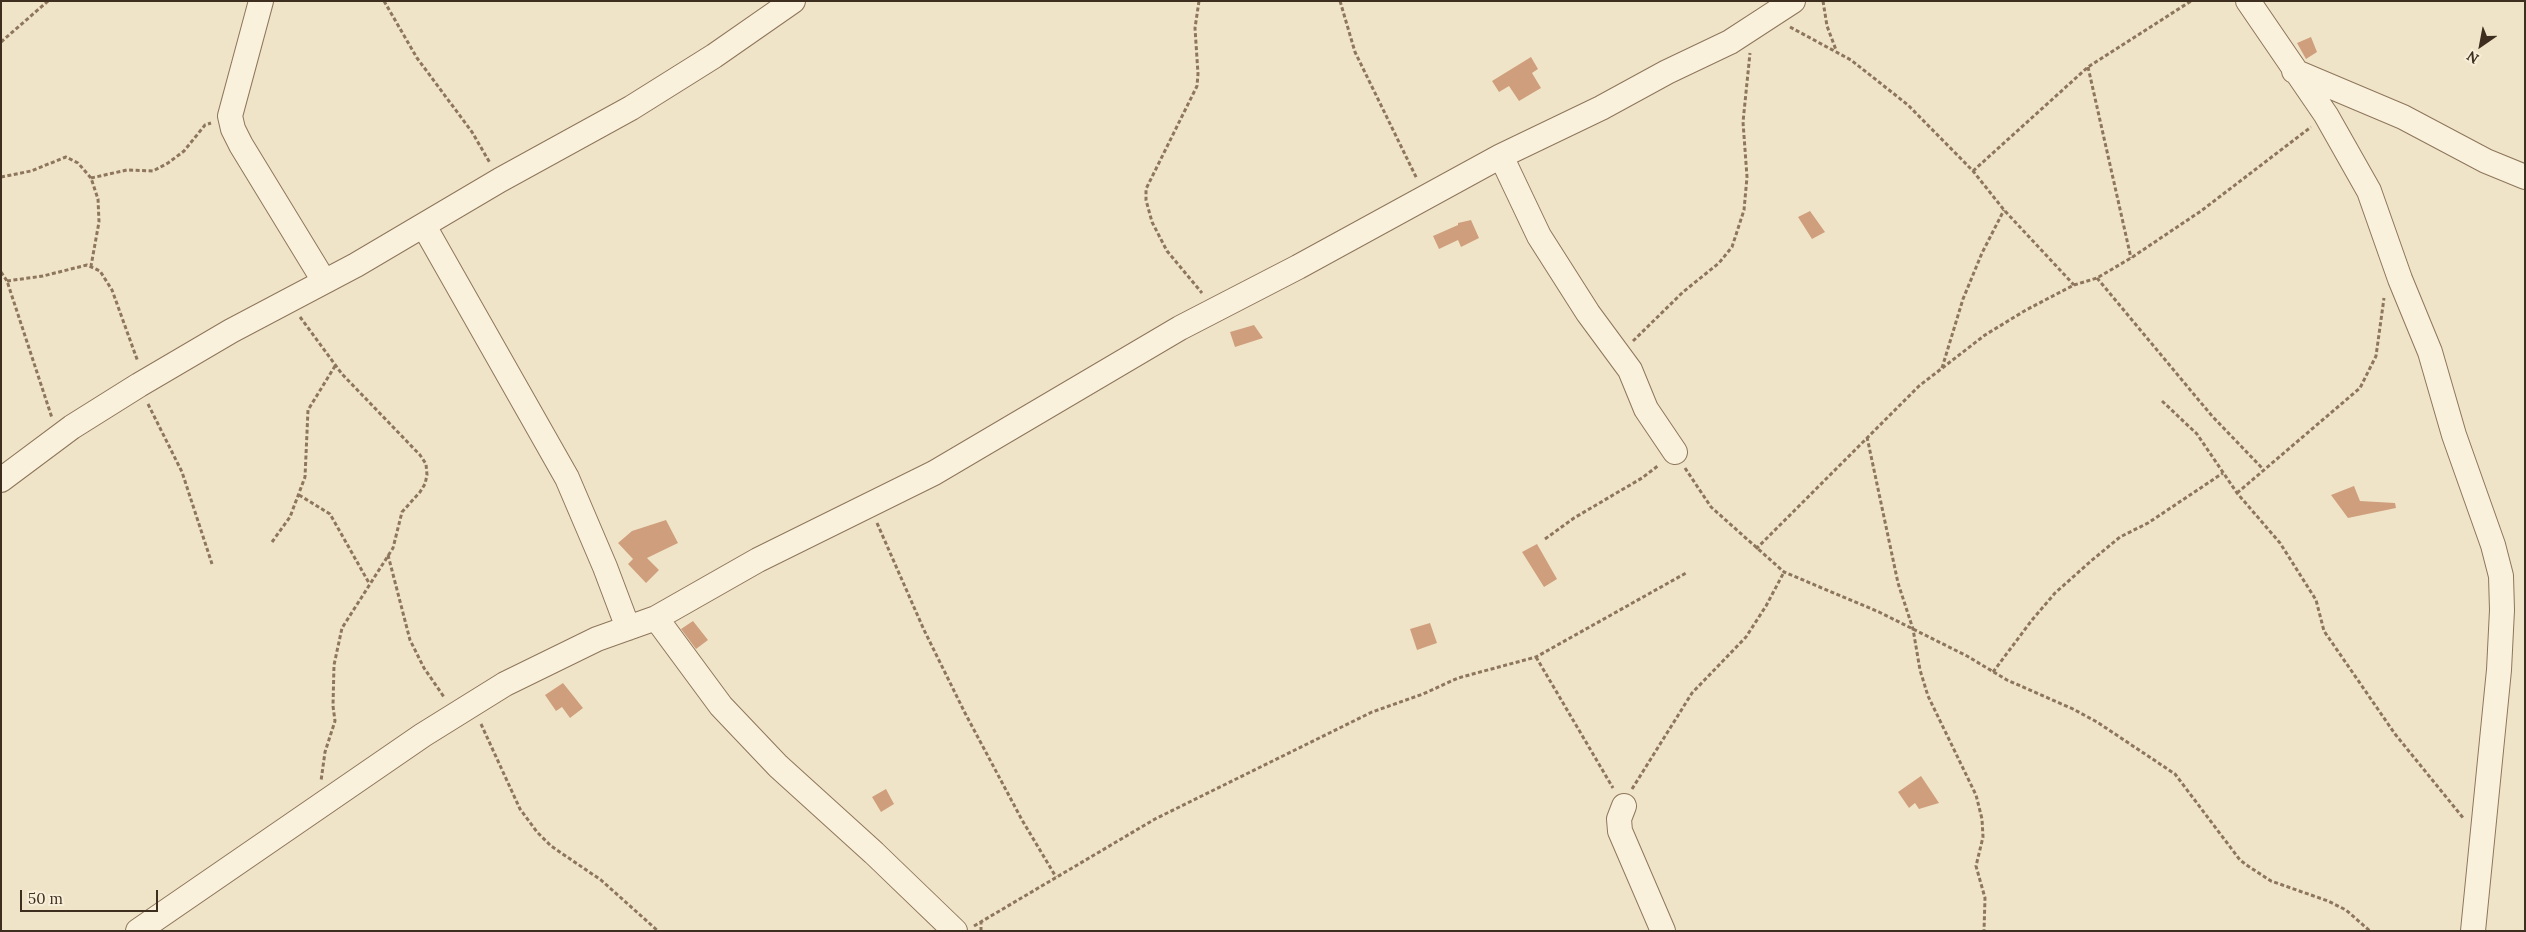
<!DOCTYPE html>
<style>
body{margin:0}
#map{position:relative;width:2526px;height:932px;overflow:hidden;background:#f0e4c8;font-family:Lora,serif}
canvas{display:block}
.frame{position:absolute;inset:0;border:2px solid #3d2e20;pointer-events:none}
.north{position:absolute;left:2456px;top:20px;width:50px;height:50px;-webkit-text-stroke:4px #f7eed8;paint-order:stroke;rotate:213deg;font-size:14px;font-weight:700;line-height:20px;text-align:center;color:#3d2e20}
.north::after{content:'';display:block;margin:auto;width:18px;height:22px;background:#3d2e20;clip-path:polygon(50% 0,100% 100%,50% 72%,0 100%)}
.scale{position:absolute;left:20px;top:890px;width:138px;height:22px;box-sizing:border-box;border:2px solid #3d2e20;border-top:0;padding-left:6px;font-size:15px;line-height:18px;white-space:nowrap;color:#3d2e20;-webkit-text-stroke:4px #f7eed8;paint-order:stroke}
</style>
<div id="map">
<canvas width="2526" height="932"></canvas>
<div class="frame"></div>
<div class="north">N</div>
<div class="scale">50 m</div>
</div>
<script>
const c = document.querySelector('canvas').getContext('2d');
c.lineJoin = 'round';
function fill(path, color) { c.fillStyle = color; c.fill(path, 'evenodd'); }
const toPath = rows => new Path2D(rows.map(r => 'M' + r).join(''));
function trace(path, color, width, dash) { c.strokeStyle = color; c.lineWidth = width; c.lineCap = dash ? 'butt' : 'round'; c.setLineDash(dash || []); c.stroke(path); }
const building = toPath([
 [2311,37,2317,52,2306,59,2297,43],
 [1531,57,1538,69,1532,73,1541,88,1519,101,1509,86,1499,92,1492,81],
 [1810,211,1825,232,1812,239,1798,217],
 [1471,220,1479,238,1461,247,1458,240,1439,249,1433,236,1458,225,1458,223],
 [1254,325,1263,338,1235,347,1230,332],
 [2354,486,2360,501,2395,503,2396,508,2348,518,2331,495],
 [666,520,678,543,647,558,659,570,646,583,628,564,633,559,618,543,632,531],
 [1537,544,1557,579,1544,587,1522,552],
 [693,621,708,640,696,649,681,629],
 [1430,623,1437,643,1417,650,1410,629],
 [563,683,583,708,570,718,562,707,556,711,545,695],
 [1921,776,1939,803,1919,809,1915,803,1909,808,1898,792],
 [886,789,894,804,881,812,872,797]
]);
const path = toPath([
 [384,1,417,58,472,132,490,163],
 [1199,1,1195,28,1198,74,1197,86,1146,189,1146,200,1152,222,1167,251,1202,293],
 [1340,1,1355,52,1417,179],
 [1823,1,1827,26,1836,50],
 [1790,27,1851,60,1908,105,1973,171,2004,210,2074,285],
 [1,42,48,1],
 [2088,67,2131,258],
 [1973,171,2088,67,2191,1],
 [1,177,31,171,66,157,78,163,91,178,98,199,99,222,91,266],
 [91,178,127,170,153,171,168,163,184,151,205,125,211,123],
 [1,272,7,281,52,418],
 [2097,278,2212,416,2263,469],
 [7,281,43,276,87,265,100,271,112,290,138,362],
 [300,317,342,374,420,455,426,464,427,475,425,484,420,492,402,512,393,548,342,628,334,665,333,706,335,721,325,752,321,781],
 [1633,341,1683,292,1719,263,1732,247,1744,210,1747,177,1743,122,1750,53],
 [1942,368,1963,299,1982,253,2004,210],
 [2162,401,2197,434,2237,493,2280,543,2316,600,2324,631,2395,734,2464,819],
 [148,404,182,472,212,564],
 [1867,437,1898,583,1913,629,1920,670,1928,696,1976,795,1982,819,1983,837,1976,866,1985,898,1984,931],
 [1685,468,1711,507,1784,572,1879,612,1967,656,2007,680,2073,709,2097,722,2175,774,2240,860,2248,866,2271,881,2328,901,2346,910,2370,931],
 [2237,493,2360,388,2376,356,2384,298],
 [299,495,330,514,369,583],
 [877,523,924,630,965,713,1022,820,1056,877],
 [1545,539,1574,518,1642,478,1659,465],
 [272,542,290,517,305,477,308,410,335,366],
 [1756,549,1919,386,1985,335,2026,310,2074,285,2097,278,2131,258,2201,211,2311,127],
 [388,555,410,640,424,668,444,697],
 [1536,657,1613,788],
 [1993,672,2032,620,2055,593,2091,561,2120,537,2148,523,2223,473],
 [481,724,520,809,537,832,551,846,601,880,658,931],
 [1632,789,1692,693,1746,637,1766,606,1784,572],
 [974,926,1155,819,1372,712,1423,694,1458,678,1536,657,1686,573],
 [981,931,981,922]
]);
const minor = toPath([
 [261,1,230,116,233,129,241,145,324,281],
 [2248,1,2326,115,2369,191,2400,279,2430,352,2454,435,2493,545,2501,576,2502,610,2499,670,2473,931],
 [2294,71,2403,117,2486,161,2525,177],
 [1501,156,1539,236,1588,313,1630,370,1646,409,1675,452],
 [424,226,567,478,605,567,628,628],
 [1,480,72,427,139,385,231,331,356,265,500,180,631,108,714,56,793,1],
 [656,618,721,706,778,766,874,853,955,931],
 [1624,806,1619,819,1620,831,1663,931],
 [138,931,423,735,505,684,597,639,656,618,758,560,934,473,1180,328,1298,267,1501,156,1601,108,1667,72,1730,42,1793,1]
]);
fill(building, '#cf9f7d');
trace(minor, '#8d765c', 26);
trace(path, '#8d765c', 3, [4, 2.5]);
trace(minor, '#faf1dc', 24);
</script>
